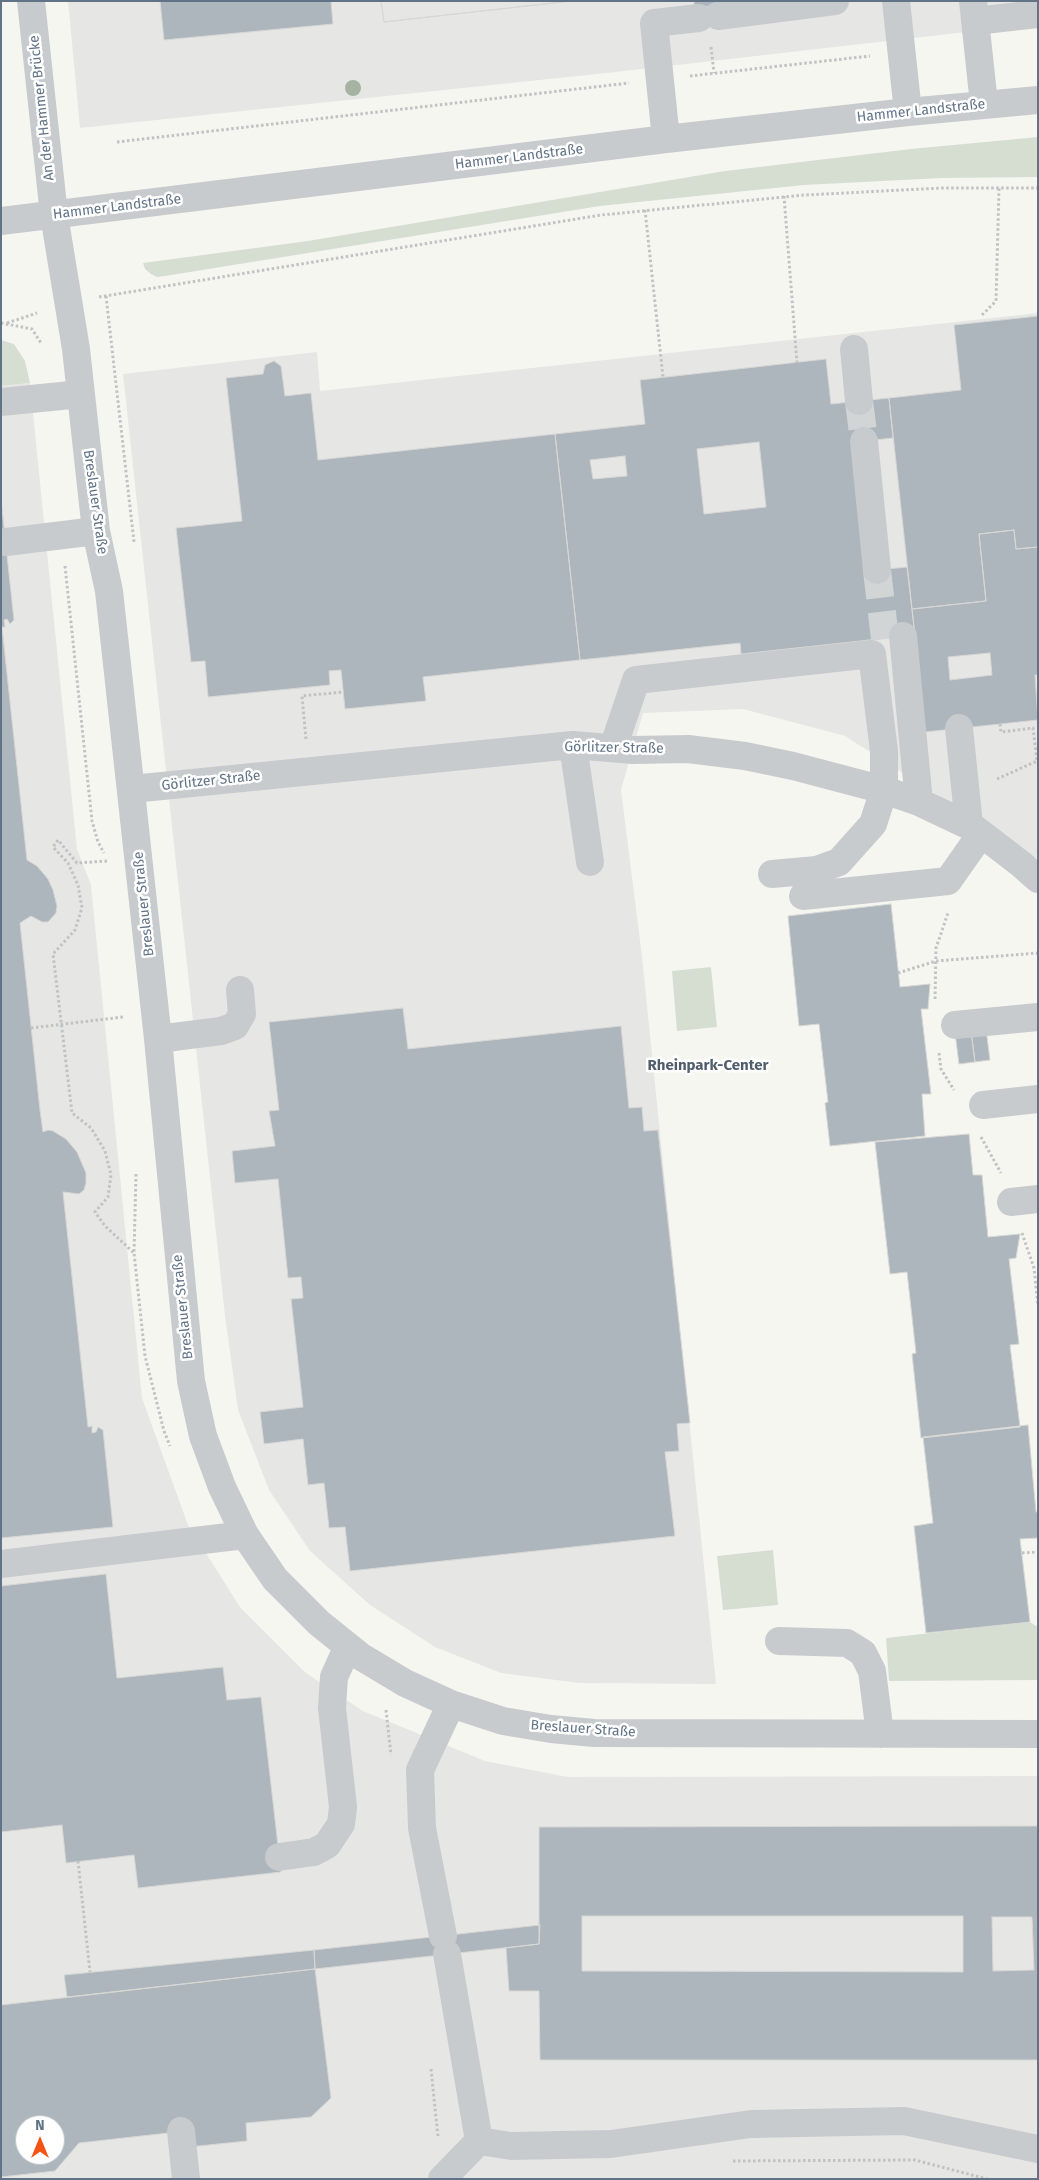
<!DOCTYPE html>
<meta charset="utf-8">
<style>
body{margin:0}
#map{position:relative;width:1039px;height:2180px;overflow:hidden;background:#f6f6f1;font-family:"Fira Sans",sans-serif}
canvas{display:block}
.frame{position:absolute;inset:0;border:2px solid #617386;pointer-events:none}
.north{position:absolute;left:15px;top:2115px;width:50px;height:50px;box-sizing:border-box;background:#fff;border:1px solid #c0c7cf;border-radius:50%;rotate:0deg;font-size:14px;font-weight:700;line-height:20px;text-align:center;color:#617386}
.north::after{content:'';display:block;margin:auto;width:18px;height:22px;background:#f45413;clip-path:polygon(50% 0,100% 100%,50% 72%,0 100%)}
</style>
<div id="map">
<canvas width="1039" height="2180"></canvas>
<div class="frame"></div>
<div class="north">N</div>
</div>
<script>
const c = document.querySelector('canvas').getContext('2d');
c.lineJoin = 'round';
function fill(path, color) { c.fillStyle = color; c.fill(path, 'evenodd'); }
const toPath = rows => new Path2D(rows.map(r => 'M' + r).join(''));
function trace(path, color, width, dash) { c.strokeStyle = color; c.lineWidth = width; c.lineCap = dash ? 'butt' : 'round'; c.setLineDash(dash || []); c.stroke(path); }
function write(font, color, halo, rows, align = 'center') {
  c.font = font + ' "Fira Sans",sans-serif'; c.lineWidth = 5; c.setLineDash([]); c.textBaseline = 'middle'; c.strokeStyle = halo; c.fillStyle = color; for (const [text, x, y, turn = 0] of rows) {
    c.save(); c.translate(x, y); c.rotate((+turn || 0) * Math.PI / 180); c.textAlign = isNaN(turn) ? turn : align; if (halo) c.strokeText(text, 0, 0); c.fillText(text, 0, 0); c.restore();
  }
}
const built = toPath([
 [68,1,1038,1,993,29,607,73,80,128],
 [1038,313,1038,857,1035,858,845,736,743,709,643,713,621,790,642,956,716,1684,579,1683,501,1673,435,1647,370,1605,310,1551,269,1490,238,1410,225,1316,123,374,317,352,320,391],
 [30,383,77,849,91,885,142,1398,188,1525,240,1607,306,1673,363,1711,485,1761,568,1777,1038,1776,1038,2179,1,2179,1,386],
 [25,2125,55,2125,55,2155,25,2155]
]);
const green = toPath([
 [1038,137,1038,177,942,178,804,185,600,206,165,276,157,277,151,274,145,269,143,263,308,241,725,171,911,149],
 [1,340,14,344,25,361,30,383,1,386],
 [711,967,717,1027,677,1031,672,971],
 [773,1550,778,1605,723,1610,717,1556],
 [1030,1622,1038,1627,1038,1680,889,1681,886,1638]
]);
const building = toPath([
 [160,1,331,1,333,24,164,40,160,1],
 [381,1,571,1,384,22,381,1],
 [381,1,571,1,384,22,381,1],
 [694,1,719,1,719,5,694,8,694,1],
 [1038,316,1038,547,1016,549,1014,530,979,534,986,601,912,609,889,398,961,390,954,325,1038,316],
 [826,359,831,404,889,398,893,438,855,442,877,570,907,567,915,635,741,654,740,643,580,660,555,434,645,424,640,380,826,359],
 [759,442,766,507,704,514,697,449,759,442],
 [625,456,627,476,593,479,590,460,625,456],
 [274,361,281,366,285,396,311,393,318,460,555,434,580,660,423,677,426,701,345,709,341,670,329,671,330,685,208,697,205,661,191,662,176,528,242,521,226,378,263,374,265,365,274,361],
 [1,499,14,620,10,624,7,619,4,620,5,627,2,627,27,860,37,866,48,879,53,890,57,906,56,913,48,922,42,922,31,916,20,923,40,1110,43,1132,48,1130,53,1131,66,1139,77,1152,86,1173,86,1183,84,1190,79,1194,63,1192,88,1427,92,1426,92,1433,96,1432,98,1427,103,1430,113,1527,1,1538,1,499],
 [1014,530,1016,549,1038,547,1038,675,1035,675,1038,720,925,732,912,609,986,601,979,534,1014,530],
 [990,653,992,675,950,680,948,657,990,653],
 [891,904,900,987,930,984,928,1009,921,1009,931,1094,922,1094,925,1136,830,1146,825,1103,828,1102,819,1024,799,1026,788,916,891,904],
 [403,1008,408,1049,621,1026,629,1108,642,1107,644,1131,658,1130,690,1423,677,1424,679,1451,665,1452,675,1536,350,1571,345,1527,329,1528,324,1483,308,1485,303,1439,264,1444,260,1412,303,1407,291,1299,303,1298,301,1277,288,1278,278,1179,235,1183,232,1151,275,1146,269,1111,279,1110,269,1022,403,1008],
 [986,1029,990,1060,975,1062,971,1031,986,1029],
 [971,1031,975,1062,959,1064,955,1033,971,1031],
 [969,1134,973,1175,982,1175,988,1237,1020,1234,1016,1258,1009,1259,1019,1344,1010,1345,1020,1427,921,1438,912,1354,916,1353,907,1272,890,1274,875,1142,969,1134],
 [1028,1425,1036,1512,1038,1512,1038,1538,1020,1539,1030,1622,926,1633,914,1526,933,1523,923,1437,1028,1425],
 [106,1574,117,1678,223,1667,227,1700,261,1697,281,1872,138,1888,134,1855,66,1863,62,1825,1,1832,1,1586,106,1574],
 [1038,1826,1038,2060,540,2060,539,1991,509,1991,506,1948,539,1944,539,1827,1038,1826],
 [582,1916,963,1916,963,1972,582,1971,582,1916],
 [992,1917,1032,1917,1034,1970,993,1971,992,1917],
 [540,1925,539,1944,315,1969,314,1950,540,1925],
 [314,1950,315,1969,67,1997,64,1975,314,1950],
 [315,1969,331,2098,311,2117,246,2123,247,2141,189,2147,186,2131,79,2143,55,2171,1,2177,1,2005,315,1969],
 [25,2125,55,2125,55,2155,25,2155,25,2125]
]);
const minorTunnel = toPath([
 [859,401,864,441],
 [877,570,885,639]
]);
const path = toPath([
 [711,47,714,73],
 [690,76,870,56],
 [117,142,629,83],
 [784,196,797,363],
 [645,210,663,377],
 [106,296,134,542],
 [99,297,601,215,805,195,942,188,1038,188],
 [982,315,996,301,999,188],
 [1,323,32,329,41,343],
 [7,323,37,313],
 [65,566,92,821,98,842,104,853],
 [306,739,302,696,343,692],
 [997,779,1037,761,1033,728,1001,732,1000,724],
 [107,861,77,863,58,840,53,847,68,863,78,885,82,908,75,930,53,954,72,1113,91,1128,105,1151,111,1175,108,1197,95,1212,105,1226,134,1253],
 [898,973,936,961,1038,953],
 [935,999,936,948,948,913],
 [31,1028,123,1017],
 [939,1053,941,1069,954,1090],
 [981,1137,1001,1173],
 [136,1174,134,1253,145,1356,164,1431,170,1446],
 [1022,1233,1034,1268,1038,1305],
 [1022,1553,1038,1552],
 [386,1710,391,1755],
 [78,1861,90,1972],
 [431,2069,438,2137],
 [733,2161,915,2160,987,2179]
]);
const minor = toPath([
 [31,1,54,215,76,349,96,531,109,591,158,1039,191,1381,203,1436,222,1487,245,1535,275,1579,319,1623,360,1656,405,1683,451,1704,503,1721,551,1729,594,1733,1038,1734],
 [896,1,908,112],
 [973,1,984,104],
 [718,16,835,1],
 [975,21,1038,14],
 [666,139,654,23,699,18],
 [1,221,666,139,908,112,1038,100],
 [854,349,859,401],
 [1,402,81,394],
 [864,441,877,570],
 [6,542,96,531],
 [903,636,919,802],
 [959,728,969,825],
 [573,745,590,862],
 [613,748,636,680,872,654,884,751,884,790,873,824,839,862,817,870,772,874],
 [132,789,573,745,633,750,688,749,745,756,793,766,884,790,919,802,974,828,1021,864,1038,879],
 [803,896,948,881,981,834],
 [955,1025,1038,1017],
 [158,1039,221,1031,235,1026,242,1014,240,990],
 [983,1105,1038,1099],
 [1011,1202,1038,1199],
 [1,1564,245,1535],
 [779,1641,847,1643,863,1653,872,1671,880,1734],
 [279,1857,314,1852,327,1845,341,1824,343,1807,332,1708,334,1677,348,1646],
 [443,1936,422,1828,420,1770,451,1704],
 [447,1954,479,2141],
 [181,2131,186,2179],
 [479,2141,511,2146,611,2144,751,2124,904,2121,1038,2149],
 [442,2179,479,2141]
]);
const trees = [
 [353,88]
];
const streetNames = [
 ["An der Hammer Brücke",42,108,-96],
 ["Hammer Landstraße",921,111,-6],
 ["Hammer Landstraße",519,157,-7],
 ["Hammer Landstraße",117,207,-7],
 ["Breslauer Straße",95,502,82],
 ["Görlitzer Straße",614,748,1],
 ["Görlitzer Straße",211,781,-6],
 ["Breslauer Straße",144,904,-96],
 ["Breslauer Straße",183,1307,-96],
 ["Breslauer Straße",583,1729,4]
];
const neighbourhoodNames = [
 ["Rheinpark-Center",708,1066]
];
fill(built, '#e6e7e5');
fill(green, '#d6ded2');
fill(building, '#aeb6bd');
trace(building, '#d7d7d4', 1);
trace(minorTunnel, '#d1d5d6', 28, [28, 14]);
trace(path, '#c0c2c4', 3, [2.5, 2.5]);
trace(minor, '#c8cbce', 28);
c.fillStyle = '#a6b3a2';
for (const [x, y] of trees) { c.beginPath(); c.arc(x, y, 8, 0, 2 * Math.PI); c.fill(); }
write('14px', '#617386', '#fff', streetNames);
write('bold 15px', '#505d6a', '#fff', neighbourhoodNames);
</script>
